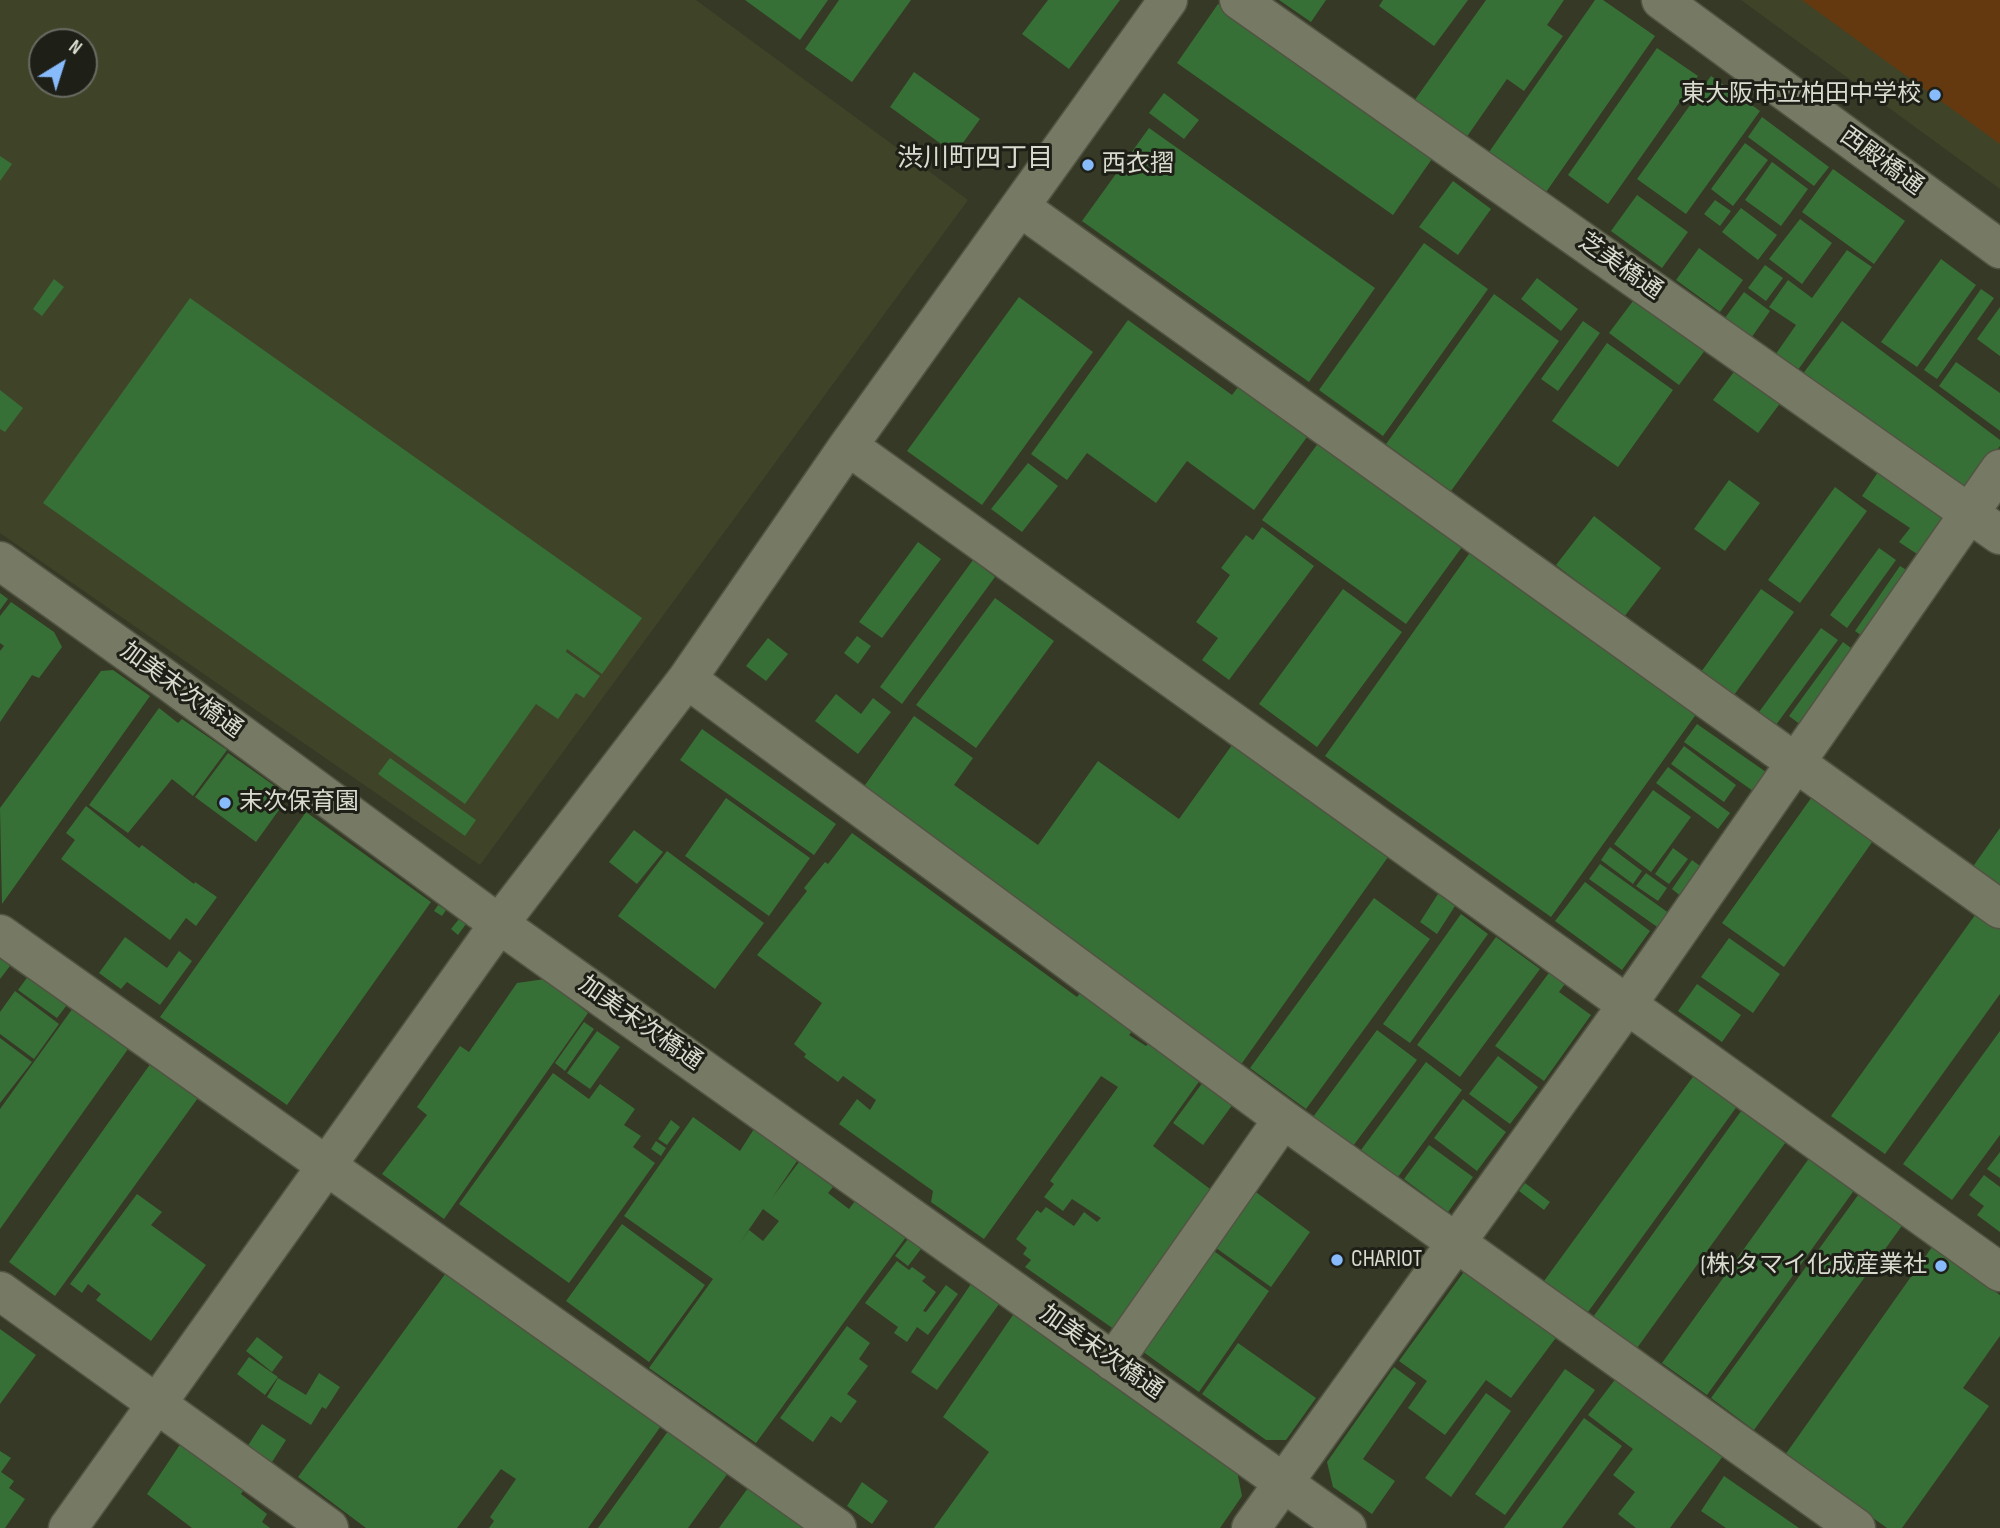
<!DOCTYPE html>
<meta charset="utf-8">
<style>
body{margin:0}
#map{position:relative;width:2000px;height:1528px;overflow:hidden;background:#363925;font-family:"Sofia Sans Condensed",sans-serif}
canvas{display:block}
.north{position:absolute;left:28px;top:28px;width:70px;height:70px;box-sizing:border-box;background:#1e1f17;border:2px solid #696a61;border-radius:50%;rotate:38deg;font-size:19px;font-weight:700;line-height:28px;text-align:center;color:#d9dbcf}
.north::after{content:'';display:block;margin:auto;width:24px;height:32px;background:#87bbfc;clip-path:polygon(50% 0,100% 100%,50% 72%,0 100%)}
</style>
<div id="map">
<canvas width="2000" height="1528"></canvas>
<div class="north">N</div>
</div>
<script>
const c = document.querySelector('canvas').getContext('2d');
c.lineJoin = 'round';
function fill(path, color) { c.fillStyle = color; c.fill(path, 'evenodd'); }
const toPath = rows => new Path2D(rows.map(r => 'M' + r).join(''));
function trace(path, color, width, dash) { c.strokeStyle = color; c.lineWidth = width; c.lineCap = dash ? 'butt' : 'round'; c.setLineDash(dash || []); c.stroke(path); }
function write(font, color, halo, rows, align = 'center') {
  c.font = font + ' "Sofia Sans Condensed","Noto Sans JP",sans-serif'; c.lineWidth = 6; c.setLineDash([]); c.textBaseline = 'middle'; c.strokeStyle = halo; c.fillStyle = color; for (const [text, x, y, turn = 0] of rows) {
    c.save(); c.translate(x, y); c.rotate((+turn || 0) * Math.PI / 180); c.textAlign = isNaN(turn) ? turn : align; if (halo) c.strokeText(text, 0, 0); c.fillText(text, 0, 0); c.restore();
  }
}
const built = toPath([
 [0,0,696,0,968,200,480,865,0,533],
 [42,42,84,42,84,84,42,84],
 [1741,0,2000,0,2000,189]
]);
const green = toPath([
 [1802,0,2000,0,2000,144]
]);
const building = toPath([
 [745,0,828,0,800,40],
 [839,0,911,0,852,82,805,49],
 [1048,0,1120,0,1069,69,1022,34],
 [1279,0,1326,0,1311,22],
 [1383,0,1468,0,1434,46,1379,6],
 [1486,0,1564,0,1547,25,1563,36,1524,91,1507,79,1466,138,1414,101],
 [1595,0,1603,0,1655,36,1544,195,1487,155],
 [1218,4,1434,156,1393,215,1177,63],
 [1657,48,1698,76,1608,204,1568,175],
 [914,72,980,119,955,154,890,107],
 [1711,76,1760,111,1686,214,1637,179],
 [1164,93,1199,120,1184,139,1149,113],
 [1762,117,1829,167,1814,186,1748,137],
 [1149,128,1375,288,1309,382,1082,221],
 [1745,143,1768,160,1733,206,1711,189],
 [0,156,12,164,0,181],
 [1772,162,1808,189,1781,226,1745,200],
 [1833,169,1905,221,1874,264,1802,212],
 [1453,181,1491,209,1458,255,1419,227],
 [1637,195,1688,232,1662,268,1611,231],
 [1715,200,1731,211,1720,226,1704,214],
 [1741,208,1777,235,1758,260,1722,232],
 [1800,219,1832,243,1802,284,1769,259],
 [1424,243,1488,289,1383,436,1319,390],
 [1699,248,1743,280,1720,312,1676,280],
 [1847,250,1872,267,1795,374,1773,358,1796,325,1769,307,1788,280,1812,298],
 [1941,259,1976,285,1917,367,1881,342],
 [1765,265,1783,278,1766,301,1748,288],
 [1537,278,1578,309,1561,331,1521,299],
 [54,279,64,287,42,316,33,309],
 [1981,289,1994,298,1937,379,1924,370],
 [1744,292,1770,311,1749,341,1722,322],
 [1494,294,1559,341,1451,491,1386,444],
 [1019,297,1093,352,982,505,907,451],
 [1636,297,1706,349,1679,385,1609,333],
 [190,298,642,618,602,674,567,649,566,652,600,676,584,698,576,693,558,719,536,704,465,804,43,503],
 [2000,307,2000,356,1977,339],
 [1128,320,1232,395,1238,387,1307,437,1254,510,1187,461,1156,503,1087,453,1067,480,1031,454],
 [1583,321,1600,333,1558,391,1541,379],
 [1842,321,2000,440,2000,446,1962,497,1802,375],
 [1607,343,1673,390,1618,467,1552,421],
 [1956,362,2000,393,2000,431,1939,386],
 [1736,369,1781,402,1758,433,1713,400],
 [0,390,23,408,5,432,0,429],
 [1319,442,1462,547,1406,624,1262,520],
 [1028,463,1058,486,1022,532,991,509],
 [1878,472,1948,520,1923,558,1899,542,1910,528,1862,496],
 [1729,480,1760,503,1725,551,1694,529],
 [1835,487,1867,511,1800,603,1768,580],
 [1594,516,1661,568,1624,617,1556,565],
 [1262,527,1314,566,1229,680,1202,660,1218,638,1196,622,1230,575,1221,568,1246,535,1253,540],
 [918,542,941,559,882,638,859,622],
 [1476,544,1702,706,1551,917,1325,756],
 [1879,548,1896,560,1847,628,1830,615],
 [973,560,995,577,902,704,880,687],
 [1900,566,1916,576,1869,641,1855,631],
 [1343,589,1402,632,1317,747,1259,704],
 [1761,589,1794,612,1734,695,1701,672],
 [0,593,8,599,0,610],
 [995,598,1054,641,976,748,916,705],
 [11,602,54,632,62,647,39,678,32,675,0,722,0,651,4,646,0,643,0,616],
 [1821,628,1838,640,1773,729,1756,716],
 [857,636,871,646,858,664,844,653],
 [768,638,788,654,766,681,746,666],
 [1843,642,1859,654,1805,728,1789,716],
 [113,670,150,696,2,904,0,808,101,671],
 [836,694,861,714,873,698,891,712,858,754,815,721],
 [159,708,178,723,182,719,227,750,193,796,172,779,128,833,89,805],
 [914,716,973,758,954,785,1038,845,1098,761,1179,819,1232,745,1388,857,1240,1066,858,795],
 [1697,724,1766,772,1753,791,1684,742],
 [702,729,836,824,814,855,680,760],
 [1684,746,1736,785,1724,802,1671,764],
 [228,753,289,796,256,842,195,797],
 [390,758,476,820,465,836,378,774],
 [1668,767,1730,813,1718,829,1656,783],
 [1653,790,1691,817,1651,872,1614,844],
 [1814,794,1875,838,1784,967,1722,923],
 [726,798,810,858,769,916,685,856],
 [86,806,139,848,142,845,194,884,195,882,217,897,196,926,186,918,170,940,61,859,75,840,66,833],
 [306,812,431,902,287,1105,160,1017],
 [2000,828,2000,888,1972,868],
 [634,830,663,852,637,884,609,862],
 [852,833,1077,997,1083,989,1135,1028,1129,1035,1146,1046,1152,1039,1203,1076,1153,1146,1218,1195,1118,1332,1025,1267,1031,1260,1023,1254,1027,1248,1016,1239,1037,1210,1041,1213,1046,1207,1074,1226,1084,1212,1097,1222,1101,1218,1072,1199,1063,1211,1044,1197,1054,1184,1050,1181,1118,1087,1101,1076,984,1239,931,1202,933,1191,839,1124,857,1099,870,1110,876,1100,843,1076,838,1082,804,1057,806,1054,794,1044,822,1003,757,955,807,891,804,888,825,862,828,864],
 [1610,847,1642,871,1633,884,1601,860],
 [1673,848,1688,859,1669,884,1655,874],
 [667,851,764,923,715,989,618,916],
 [1692,860,1704,869,1683,898,1672,889],
 [1600,864,1673,916,1663,931,1589,879],
 [1646,873,1667,888,1658,901,1636,886],
 [1585,882,1650,931,1622,970,1555,921],
 [1438,894,1455,906,1437,934,1420,922],
 [1374,898,1430,939,1306,1109,1250,1068],
 [1983,904,2000,916,2000,994,1885,1154,1831,1116],
 [438,905,446,910,442,916,434,911],
 [1461,914,1488,934,1410,1043,1383,1024],
 [459,919,466,924,458,935,451,929],
 [125,937,167,968,179,951,192,961,160,1005,127,982,121,989,99,973],
 [1496,937,1540,969,1460,1077,1417,1045],
 [1729,938,1780,974,1753,1013,1701,977],
 [0,946,16,958,0,979],
 [37,964,76,993,57,1018,18,990],
 [1551,970,1567,981,1559,992,1591,1015,1544,1081,1495,1046],
 [545,979,588,1013,444,1219,382,1174,427,1115,417,1107,460,1046,469,1052,517,983],
 [1697,984,1741,1015,1722,1042,1678,1011],
 [15,991,59,1024,34,1059,0,1034,0,1012],
 [78,1001,133,1042,0,1229,0,1109],
 [584,1022,594,1029,565,1071,555,1063],
 [1377,1030,1417,1060,1353,1146,1313,1117],
 [597,1031,620,1047,590,1089,567,1073],
 [2000,1031,2000,1135,1952,1200,1903,1164],
 [0,1038,32,1062,0,1103],
 [156,1056,203,1091,55,1296,9,1262],
 [1498,1056,1538,1087,1510,1124,1469,1094],
 [1426,1062,1462,1090,1398,1177,1361,1150],
 [553,1073,589,1099,600,1084,635,1109,624,1125,641,1136,633,1147,655,1163,569,1283,459,1204],
 [1695,1074,1738,1105,1588,1312,1544,1281],
 [1206,1078,1236,1100,1203,1145,1173,1123],
 [1463,1099,1506,1132,1477,1171,1434,1138],
 [1744,1107,1788,1139,1637,1348,1593,1317],
 [693,1117,740,1151,754,1129,797,1161,772,1198,799,1162,833,1187,828,1193,849,1209,855,1201,906,1237,756,1443,649,1368,713,1279,624,1216],
 [763,1209,779,1221,763,1241,749,1230,739,1244],
 [671,1120,680,1127,667,1145,658,1139],
 [656,1141,666,1148,661,1156,651,1149],
 [1429,1145,1473,1177,1448,1212,1404,1179],
 [2000,1152,2000,1178,1987,1169],
 [1810,1157,1855,1189,1707,1395,1662,1363],
 [1984,1175,2000,1187,2000,1232,1977,1215,1984,1206,1969,1195],
 [1525,1183,1550,1202,1544,1210,1519,1191],
 [1249,1187,1310,1232,1271,1287,1209,1243],
 [1861,1191,1904,1223,1754,1430,1711,1398],
 [137,1194,162,1212,151,1225,206,1265,151,1341,96,1300,101,1294,88,1284,82,1293,70,1284],
 [622,1224,705,1285,649,1362,566,1301],
 [908,1239,921,1249,908,1266,895,1256],
 [1207,1246,1269,1291,1199,1392,1135,1346],
 [1932,1247,2000,1295,2000,1336,1963,1388,1989,1406,1902,1528,1887,1528,1785,1455],
 [897,1261,909,1270,912,1267,926,1277,922,1281,936,1292,923,1311,926,1312,946,1285,958,1294,928,1335,917,1327,907,1342,894,1333,898,1327,865,1303],
 [451,1266,666,1419,588,1528,489,1528,494,1521,490,1517,516,1479,501,1469,457,1528,366,1528,298,1477],
 [1466,1269,1558,1335,1511,1398,1486,1380,1445,1435,1408,1408,1427,1381,1399,1361],
 [971,1284,999,1304,937,1390,911,1372],
 [1015,1312,1237,1471,1242,1496,1220,1528,934,1528,989,1452,943,1417],
 [847,1326,870,1343,859,1359,868,1366,847,1394,857,1401,841,1423,831,1416,813,1442,780,1418],
 [0,1329,36,1355,0,1404],
 [257,1337,283,1357,272,1372,246,1351],
 [1238,1343,1316,1398,1286,1440,1266,1440,1202,1394],
 [249,1357,278,1377,265,1395,237,1374],
 [1394,1367,1416,1383,1363,1459,1395,1481,1372,1514,1333,1487,1327,1462],
 [1565,1369,1595,1390,1505,1515,1475,1494],
 [319,1373,340,1387,326,1409,322,1407,311,1425,267,1397,278,1378,306,1395],
 [1617,1377,1723,1456,1670,1528,1636,1528,1618,1514,1635,1492,1613,1475,1633,1449,1588,1415],
 [1486,1393,1511,1411,1451,1497,1425,1478],
 [1584,1418,1622,1446,1562,1528,1504,1528],
 [262,1424,286,1440,272,1462,247,1447],
 [671,1427,731,1469,688,1528,598,1528],
 [185,1443,245,1488,241,1494,267,1514,262,1522,270,1528,192,1528,147,1494,179,1446],
 [0,1451,11,1458,1,1472,14,1481,9,1488,25,1499,5,1528,0,1528],
 [1724,1476,1799,1528,1726,1528,1701,1511],
 [753,1481,818,1528,719,1528],
 [862,1482,888,1501,872,1524,847,1506]
]);
const minor = toPath([
 [1239,0,2000,535],
 [1661,0,2000,249],
 [1020,207,2000,909],
 [848,446,2000,1272],
 [0,561,171,683,499,924,1347,1528],
 [687,679,1283,1119,1856,1528],
 [0,934,837,1528],
 [0,1291,329,1528],
 [1113,1362,1283,1119],
 [68,1528,499,924,687,679,848,446,1168,0],
 [1251,1528,1627,1005,2000,469]
]);
const markers = [
 [1935,95,7,"#87bbfc"],
 [1088,165,7,"#87bbfc"],
 [225,803,7,"#87bbfc"],
 [1337,1260,7,"#87bbfc"],
 [1941,1266,7,"#87bbfc"]
];
const poiNames = [
 ["東大阪市立柏田中学校",1921,95,"right"],
 ["西衣摺",1102,165],
 ["末次保育園",239,803],
 ["CHARIOT",1351,1260],
 ["(株)タマイ化成産業社",1927,1266,"right"]
];
const streetNames = [
 ["西殿橋通",1881,162,36],
 ["芝美橋通",1620,267,35],
 ["加美末次橋通",181,691,36],
 ["加美末次橋通",640,1024,35],
 ["加美末次橋通",1101,1353,35]
];
const neighbourhoodNames = [
 ["渋川町四丁目",975,159]
];
fill(built, '#3f4328');
fill(green, '#65390f');
fill(building, '#377036');
trace(minor, '#525443', 41);
trace(minor, '#767a64', 38);
for (const [x, y, r, color] of markers) { const dot = new Path2D(); dot.arc(x, y, r, 0, 2 * Math.PI); c.fillStyle = color; c.fill(dot); trace(dot, '#1e1f17', 2.5); }
write('24px', '#d9dbcf', '#1e1f17', poiNames, 'left');
write('24px', '#d9dbcf', '#1e1f17', streetNames);
write('26px', '#d9dbcf', '#1e1f17', neighbourhoodNames);
</script>
